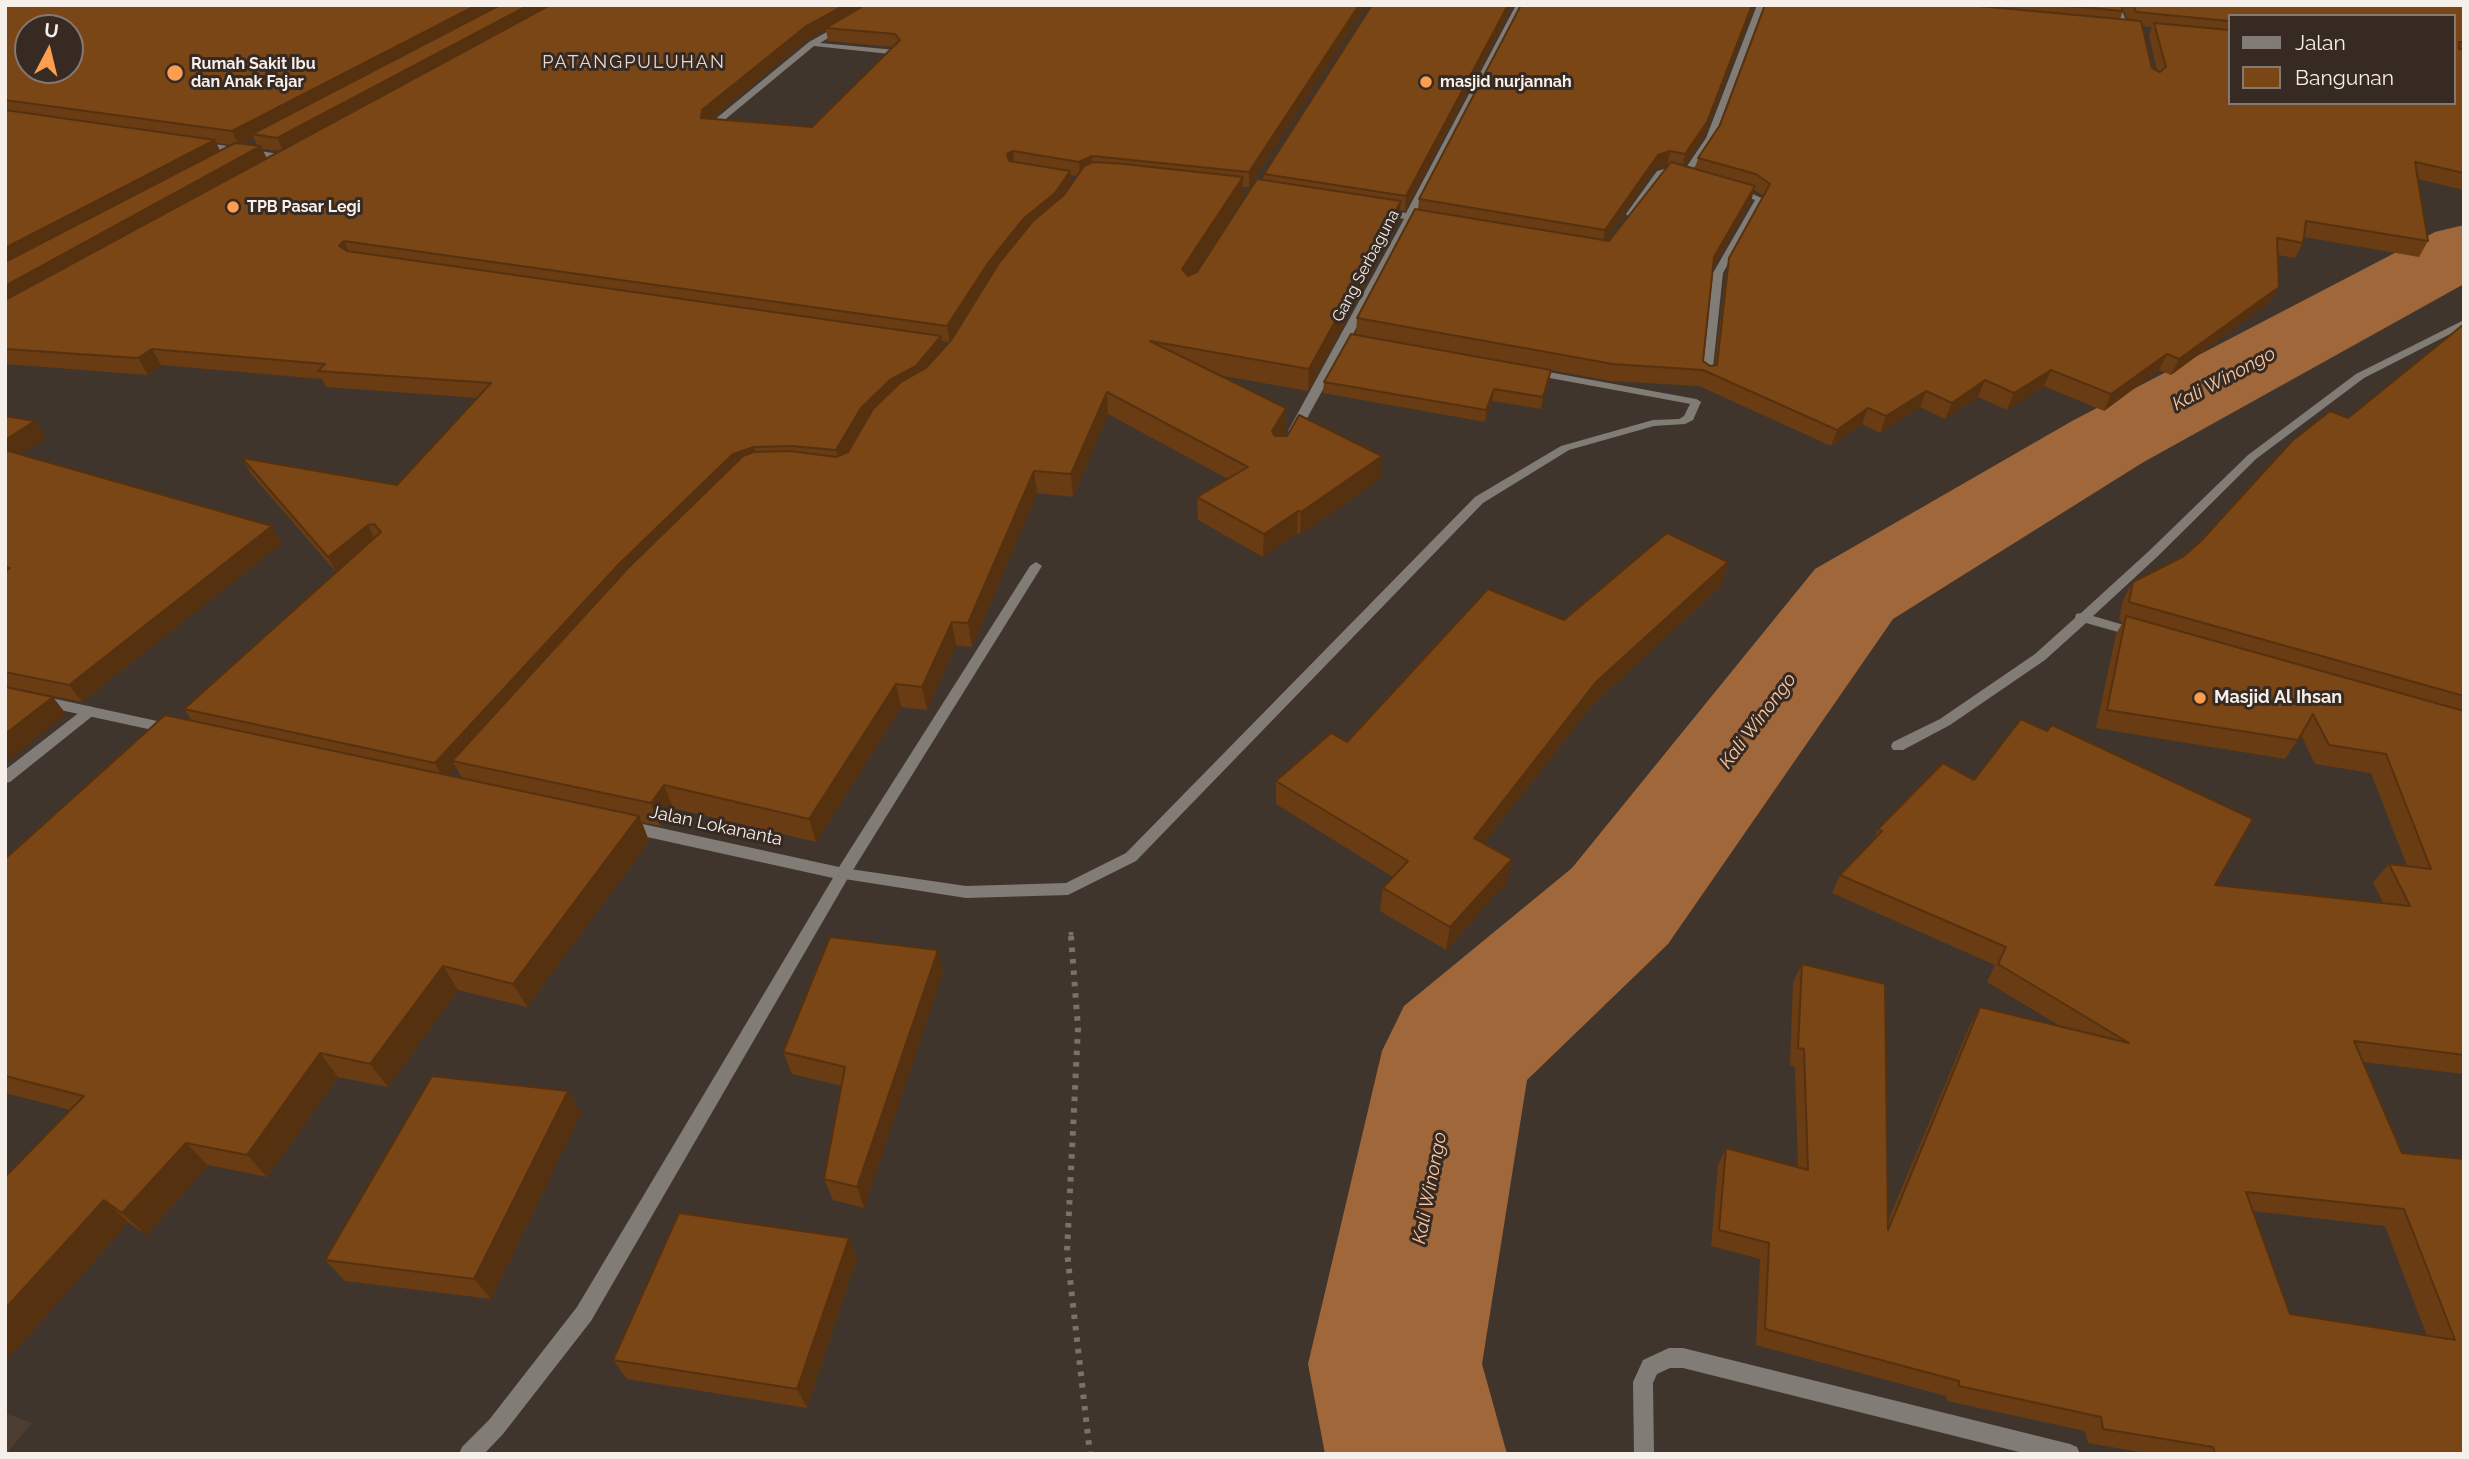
<!DOCTYPE html>
<style>
body{margin:0}
#map{position:relative;width:2469px;height:1459px;overflow:hidden;background:#40352c;font-family:Raleway,sans-serif}
canvas{display:block}
.frame{position:absolute;inset:0;border:7px solid #f7efea;pointer-events:none}
.legend{position:absolute;left:2228px;top:14px;width:228px;height:91px;box-sizing:border-box;background:#362a22;border:2px solid #837972;margin:0;padding:9px 12px;list-style:none;font-size:21px;color:#f7efea}
.legend li{display:flex;align-items:center;gap:14px;height:35px}
.legend b{width:35px;border:2px solid #837972}
.north{position:absolute;left:14px;top:14px;width:70px;height:70px;box-sizing:border-box;background:#362a22;border:2px solid #837972;border-radius:50%;rotate:7deg;font-size:19px;font-weight:700;line-height:28px;text-align:center;color:#f7efea}
.north::after{content:'';display:block;margin:auto;width:24px;height:32px;background:#fb9e50;clip-path:polygon(50% 0,100% 100%,50% 72%,0 100%)}
</style>
<div id="map">
<canvas width="2469" height="1459"></canvas>
<div class="frame"></div>
<ul class="legend">
<li><b style="height:9px;background:#827c77"></b>Jalan</li>
<li><b style="height:19px;background:#7a4616"></b>Bangunan</li>
</ul>
<div class="north">U</div>
</div>
<script>
const c = document.querySelector('canvas').getContext('2d');
c.lineJoin = 'round';
function fill(path, color) { c.fillStyle = color; c.fill(path, 'evenodd'); }
const toPath = rows => new Path2D(rows.map(r => 'M' + r).join(''));
function trace(path, color, width, dash) { c.strokeStyle = color; c.lineWidth = width; c.lineCap = dash ? 'butt' : 'round'; c.setLineDash(dash || []); c.stroke(path); }
function write(font, color, halo, rows, align = 'center') {
  c.font = font + ' Raleway,sans-serif'; c.lineWidth = 6; c.setLineDash([]); c.textBaseline = 'middle'; c.strokeStyle = halo; c.fillStyle = color; for (const [text, x, y, turn = 0] of rows) {
    c.save(); c.translate(x, y); c.rotate((+turn || 0) * Math.PI / 180); c.textAlign = isNaN(turn) ? turn : align; if (halo) c.strokeText(text, 0, 0); c.fillText(text, 0, 0); c.restore();
  }
}
const built = toPath([
 [5,1413,32,1423,6,1454,5,1454]
]);
const river = toPath([
 [2464,225,2464,284,2142,463,1893,619,1668,944,1527,1080,1482,1364,1507,1454,1325,1454,1308,1364,1382,1051,1404,1006,1572,868,1815,569,2072,421,2435,232,2464,225]
]);
const pathFar1 = toPath([
 [1071,932,1071,938]
]);
const path = toPath([
 [1071,936,1078,1028,1067,1252,1090,1454]
]);
const service = toPath([
 [841,24,848,26,820,43,896,50,900,52,887,63,883,61,890,54,814,46,716,127,716,131,707,130,707,126,809,42,841,24],
 [1696,399,1701,402,1693,420,1685,424,1654,426,1569,450,1483,503,1136,861,1068,895,966,898,838,878,835,874,838,870,843,868,966,886,1066,883,1126,853,1475,497,1561,446,1653,420,1679,419,1684,416,1691,402,1696,399],
 [90,706,97,711,95,714,10,782,5,783,5,770,85,708,90,706]
]);
const minor = toPath([
 [1516,5,1523,5,1415,215,1435,220,1430,223,1412,220,1352,336,1373,342,1368,345,1349,342,1300,431,1298,433,1290,433,1288,431,1404,219,1375,212,1380,209,1406,213,1516,5],
 [1757,5,1764,5,1714,138,1688,177,1663,175,1634,216,1628,216,1626,214,1657,171,1668,168,1683,172,1706,138,1757,5],
 [2113,5,2120,5,2130,31,2123,29,2113,5],
 [201,142,286,155,290,158,286,161,198,147,197,145,201,142],
 [1737,187,1764,199,1723,273,1712,377,1707,380,1702,377,1713,273,1755,200,1734,192,1734,188,1737,187],
 [2464,320,2464,327,2364,378,2256,459,2157,557,2093,616,2141,630,2143,633,2141,636,2136,637,2086,623,2045,660,1950,725,1903,750,1893,750,1891,746,1893,742,1940,719,2035,654,2075,618,2076,614,2081,613,2149,551,2248,455,2356,374,2464,320],
 [1532,369,1696,399,1701,402,1696,405,1528,374,1527,372,1532,369],
 [1036,562,1042,566,848,878,591,1321,503,1434,484,1454,459,1454,462,1447,489,1420,577,1307,833,878,629,833,624,831,622,827,624,823,629,821,839,867,1030,566,1036,562],
 [5,688,171,724,178,729,171,734,5,698,5,688],
 [1669,1348,1683,1348,2070,1444,2077,1447,2080,1454,2027,1454,1683,1368,1670,1368,1657,1374,1653,1383,1654,1454,1634,1454,1633,1382,1643,1360,1669,1348]
]);
const wall = toPath([
 [5,5,1367,5,1249,187,1243,187,1243,197,1194,274,1197,272,1263,180,1264,174,1372,5,1513,5,1405,211,1400,210,1399,221,1308,391,1218,375,1286,408,1285,431,1282,436,1382,456,1380,479,1300,535,1297,533,1263,557,1198,520,1197,497,1228,479,1108,414,1073,497,1037,493,972,647,956,645,927,710,901,707,816,842,673,808,660,826,642,822,649,841,527,1007,458,990,388,1087,338,1077,267,1177,208,1165,146,1235,128,1222,5,1362,71,1110,5,1093,5,859,192,721,184,709,336,572,251,474,242,458,397,485,478,398,326,387,322,379,161,365,148,375,5,364],
 [826,30,828,41,893,47,812,127,712,118,807,40],
 [254,138,257,146,242,144],
 [216,143,231,145,220,151],
 [262,149,280,151,266,159],
 [1070,175,1078,176,1071,186],
 [941,341,949,342,943,349],
 [456,767,462,778,448,775],
 [1521,5,1754,5,1704,137,1684,166,1695,169,1698,158,1720,125,1765,5,2121,5,2123,11,2120,19,2128,20,2121,5,2464,5,2464,190,2418,179,2428,241,2419,257,2304,237,2303,243,2295,258,2278,255,2270,302,2171,375,2159,370,2104,411,2044,386,2007,410,1978,397,1945,419,1920,407,1880,433,1862,424,1831,446,1699,386,1610,381,1551,370,1549,381,1541,409,1492,401,1485,422,1323,393,1324,382,1356,334,1357,318,1418,209,1419,199],
 [2229,16,2453,103,2229,103],
 [2142,26,2152,27,2149,36,2157,70,2152,68],
 [1667,165,1668,166,1609,241,1605,241,1655,169],
 [1754,190,1764,196,1729,258,1726,274,1715,365,1710,366,1703,361,1713,268,1751,201],
 [2464,324,2464,1074,2363,1062,2402,1153,2464,1159,2464,1454,2151,1454,2088,1443,2085,1431,1947,1401,1946,1396,1756,1345,1760,1259,1711,1246,1718,1165,1726,1148,1798,1167,1795,1067,1790,1065,1793,982,1802,964,1888,1221,1970,1025,1980,1007,2060,1026,1987,982,1995,965,1832,893,1840,875,1874,840,1878,829,1974,780,2215,885,2383,903,2373,882,2389,864,2407,866,2371,773,2315,764,2301,735,2285,759,2096,728,2116,634,2123,622,2119,621,2123,600,2133,582,2184,556,2348,418],
 [2253,1211,2385,1226,2427,1336,2290,1314],
 [5,416,35,421,46,438,20,454,282,543,82,702,5,686],
 [1728,562,1722,585,1591,706,1484,843,1507,882,1446,950,1380,911,1383,888,1393,877,1276,804,1276,781,1564,620],
 [943,972,864,1208,833,1200,824,1179,842,1086,792,1074,783,1052],
 [568,1091,581,1113,491,1299,345,1281,325,1260],
 [849,1238,857,1258,807,1408,627,1379,613,1360]
]);
const shadedWall = toPath([
 [477,5,507,5,252,134,254,138,239,146,232,131],
 [529,5,558,5,284,152,277,138],
 [845,5,871,5,826,28,826,30,807,40,705,124,701,118,702,110,805,27],
 [1359,5,1367,5,1249,187,1249,172],
 [1508,5,1513,5,1405,211,1406,196],
 [1752,5,1754,5,1704,137,1682,169,1685,154],
 [215,140,222,155,5,268,5,248],
 [261,146,268,161,5,307,5,286],
 [1013,151,1014,165,1008,169,1007,154],
 [1670,151,1667,165,1655,169,1602,245,1605,230,1658,155],
 [1092,156,1093,170,1080,176,1079,162],
 [1070,171,1071,186,1056,208,950,342,947,326,988,263,1023,219],
 [1243,177,1243,197,1183,291,1182,269],
 [1755,186,1751,201,1710,273,1714,257],
 [1401,201,1399,221,1308,391,1309,369],
 [344,241,351,256,339,246],
 [2279,287,2270,302,2171,375,2179,359],
 [941,336,943,352,840,467,836,450,861,408,890,380],
 [152,349,161,365,148,375,138,358],
 [2167,354,2159,370,2104,411,2111,394],
 [1551,370,1549,381,1541,409,1543,397],
 [2051,370,2044,386,2007,410,2014,393],
 [1985,380,1978,397,1945,419,1952,403],
 [1494,389,1492,401,1485,422,1486,410],
 [1926,391,1920,407,1880,433,1886,416],
 [1107,392,1108,414,1073,497,1071,474],
 [1286,408,1285,431,1272,454,1272,431],
 [1868,408,1862,424,1831,446,1837,430],
 [35,421,46,438,6,463,5,440],
 [754,447,759,463,452,761,456,767,444,780,435,763,619,564,733,454],
 [1382,456,1380,479,1300,535,1301,512],
 [1034,471,1037,493,972,647,968,623],
 [1298,511,1297,533,1263,557,1264,534],
 [368,525,376,541,337,574,328,557],
 [272,526,282,543,82,702,69,685],
 [1728,562,1722,585,1591,706,1470,861,1474,838,1596,682],
 [952,622,956,645,927,710,922,687],
 [896,684,901,707,816,842,809,819],
 [53,697,66,714,5,763,5,734],
 [664,785,673,808,660,826,651,803],
 [639,816,649,841,527,1007,513,984],
 [1512,859,1507,882,1446,950,1450,927],
 [938,950,943,972,864,1208,857,1187],
 [443,966,458,990,388,1087,370,1064],
 [320,1053,338,1077,267,1177,247,1155],
 [568,1091,581,1113,491,1299,474,1279],
 [186,1143,208,1165,146,1235,122,1213],
 [104,1200,128,1222,5,1362,5,1309],
 [849,1238,857,1258,807,1408,797,1389]
]);
const building = toPath([
 [5,5,477,5,232,131,5,100,5,5],
 [28,28,70,28,70,70,28,70,28,28],
 [500,5,529,5,277,138,252,134,500,5],
 [550,5,845,5,805,27,702,110,701,118,812,127,900,40,895,34,826,28,865,5,1359,5,1249,172,1092,156,1079,162,1013,151,1007,154,1009,161,1070,171,1055,193,1023,219,988,263,947,326,344,241,339,246,347,251,941,336,916,366,890,380,861,408,836,450,792,446,754,447,733,454,619,564,435,763,184,709,381,532,374,524,368,525,328,557,242,458,397,485,491,383,318,371,325,364,152,349,138,358,5,349,5,300,550,5],
 [1372,5,1508,5,1406,196,1264,174,1372,5],
 [1521,5,1752,5,1707,122,1685,154,1670,151,1658,155,1605,230,1419,199,1521,5],
 [1765,5,1968,5,2141,21,2152,68,2160,72,2166,67,2154,23,2229,30,2229,103,2453,103,2453,16,2229,16,2229,21,2136,12,2133,5,2464,5,2464,42,2459,42,2459,49,2464,50,2464,173,2415,162,2428,241,2306,221,2303,243,2277,238,2279,287,2179,359,2167,354,2111,394,2051,370,2014,393,1985,380,1952,403,1926,391,1886,416,1868,408,1837,430,1703,370,1613,364,1357,318,1415,209,1609,241,1671,162,1755,186,1714,257,1703,361,1710,366,1717,365,1729,258,1770,184,1756,174,1698,158,1720,125,1765,5],
 [2060,5,2121,5,2123,11,2060,5],
 [5,110,215,140,5,248,5,110],
 [235,143,261,146,5,286,5,262,235,143],
 [1093,162,1124,164,1243,177,1182,269,1188,276,1197,272,1257,179,1401,201,1309,369,1150,341,1286,408,1272,431,1275,436,1287,436,1299,415,1382,456,1301,512,1298,511,1264,534,1197,497,1248,467,1107,392,1071,474,1034,471,968,623,952,622,922,687,896,684,809,819,664,785,651,803,452,761,628,568,743,456,754,452,790,451,836,457,848,452,873,409,901,382,926,368,952,339,999,263,1033,221,1064,195,1084,166,1093,162],
 [2464,324,2464,696,2129,602,2133,582,2184,556,2200,542,2292,441,2330,411,2348,418,2464,324],
 [1351,334,1551,370,1543,397,1494,389,1486,410,1324,382,1351,334],
 [5,416,35,421,5,440,5,416],
 [5,450,272,526,69,685,5,672,5,572,10,568,5,567,5,450],
 [1667,533,1728,562,1596,682,1474,838,1512,859,1450,927,1383,888,1408,861,1276,781,1331,733,1347,742,1488,589,1564,620,1667,533],
 [2126,616,2464,711,2464,1055,2354,1041,2402,1153,2464,1159,2464,1454,2215,1454,2213,1447,2103,1429,2101,1417,1959,1386,1959,1381,1765,1329,1769,1243,1719,1230,1726,1148,1808,1170,1804,1049,1798,1048,1802,964,1885,984,1888,1230,1980,1007,2129,1043,1998,964,2006,947,1840,875,1882,831,1878,829,1943,763,1974,780,2021,719,2047,731,2052,725,2253,819,2215,885,2410,906,2389,864,2431,869,2386,754,2329,745,2313,714,2298,740,2107,710,2126,616],
 [2246,1192,2404,1209,2455,1340,2290,1314,2246,1192],
 [5,687,53,697,5,734,5,687],
 [165,715,639,816,513,984,443,966,370,1064,320,1053,247,1155,186,1143,122,1213,104,1200,5,1309,5,1177,84,1096,5,1076,5,859,165,715],
 [830,937,938,950,857,1187,824,1179,845,1067,783,1052,830,937],
 [432,1076,568,1091,474,1279,325,1260,432,1076],
 [679,1213,849,1238,797,1389,613,1360,679,1213]
]);
const markers = [
 [175,73,9,"#fb9e50"],
 [1426,82,7,"#fb9e50"],
 [233,207,7,"#fb9e50"],
 [2200,698,7,"#fb9e50"]
];
const farPoinames = [
 ["Rumah Sakit Ibu",191,64],
 ["dan Anak Fajar",191,82],
 ["masjid nurjannah",1440,82],
 ["TPB Pasar Legi",247,207]
];
const farStreetnames = [
 ["Gang Serbaguna",1366,266,-62]
];
const farQuarternames = [
 ["PATANGPULUHAN",634,63]
];
const poiNames = [
 ["Masjid Al Ihsan",2214,698]
];
const streetNames = [
 ["Jalan Lokananta",716,826,12]
];
const waterNames = [
 ["Kali Winongo",2224,379,-28],
 ["Kali Winongo",1758,721,-53],
 ["Kali Winongo",1430,1188,-79]
];
fill(built, '#4e3e31');
fill(river, '#9f673a');
trace(pathFar1, '#7b716a', 4.5, [3.5, 5]);
trace(path, '#7b716a', 6, [4.5, 7]);
fill(service, '#827c77');
fill(minor, '#827c77');
fill(wall, '#693c13');
fill(shadedWall, '#55310f');
fill(building, '#7a4616');
trace(building, '#55310f', 2);
for (const [x, y, r, color] of markers) { const dot = new Path2D(); dot.arc(x, y, r, 0, 2 * Math.PI); c.fillStyle = color; c.fill(dot); trace(dot, '#362a22', 2.5); }
write('bold 16px', '#f7efea', '#362a22', farPoinames, 'left');
write('16px', '#f7efea', '#362a22', farStreetnames);
c.letterSpacing = '2px';
write('18px', '#e8d9ce', '#362a22', farQuarternames);
c.letterSpacing = '0px';
write('bold 18px', '#f7efea', '#362a22', poiNames, 'left');
write('18px', '#f7efea', '#362a22', streetNames);
write('italic 19px', '#fac9a4', '#362a22', waterNames);
</script>
